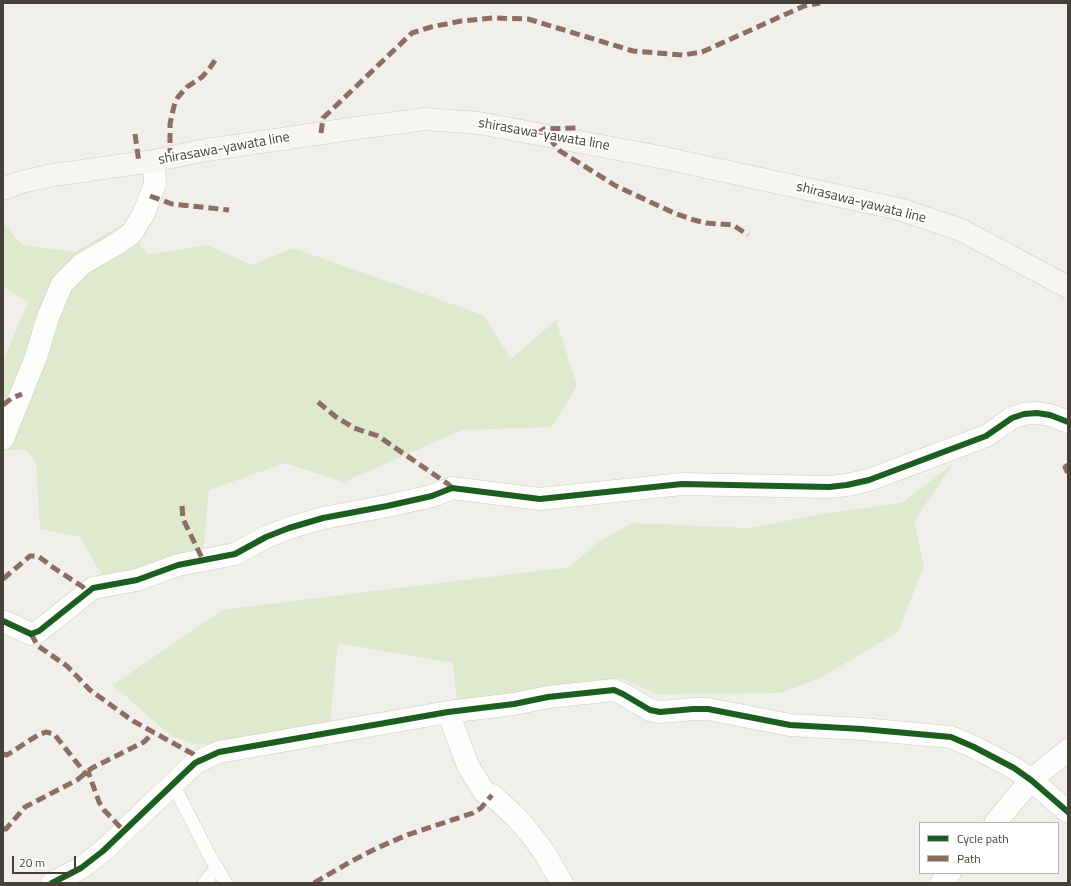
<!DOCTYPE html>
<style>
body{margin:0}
#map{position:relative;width:1071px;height:886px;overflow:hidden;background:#f1efeb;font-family:"Titillium Web",sans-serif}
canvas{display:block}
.frame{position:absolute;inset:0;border:4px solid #464138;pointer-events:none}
.legend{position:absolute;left:919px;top:822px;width:140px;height:52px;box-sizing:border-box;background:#fff;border:1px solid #b5b3af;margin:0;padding:5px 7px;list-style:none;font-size:12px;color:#464138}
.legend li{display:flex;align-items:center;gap:8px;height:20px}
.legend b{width:20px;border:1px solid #b5b3af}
.scale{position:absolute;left:12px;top:856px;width:64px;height:18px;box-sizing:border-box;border:2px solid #464138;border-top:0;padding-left:5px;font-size:12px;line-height:14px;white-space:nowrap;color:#464138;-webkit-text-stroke:3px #fff;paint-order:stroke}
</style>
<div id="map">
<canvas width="1071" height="886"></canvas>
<div class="frame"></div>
<ul class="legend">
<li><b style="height:5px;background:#1b5e20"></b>Cycle path</li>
<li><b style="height:5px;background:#8d6e63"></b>Path</li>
</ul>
<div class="scale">20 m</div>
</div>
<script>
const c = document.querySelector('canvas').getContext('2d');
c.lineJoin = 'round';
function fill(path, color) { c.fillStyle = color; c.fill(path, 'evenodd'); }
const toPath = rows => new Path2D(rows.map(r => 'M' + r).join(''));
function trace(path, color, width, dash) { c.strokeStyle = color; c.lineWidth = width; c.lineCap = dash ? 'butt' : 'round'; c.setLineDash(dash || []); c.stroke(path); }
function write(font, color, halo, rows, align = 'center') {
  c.font = font + ' "Titillium Web",sans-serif'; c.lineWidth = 4; c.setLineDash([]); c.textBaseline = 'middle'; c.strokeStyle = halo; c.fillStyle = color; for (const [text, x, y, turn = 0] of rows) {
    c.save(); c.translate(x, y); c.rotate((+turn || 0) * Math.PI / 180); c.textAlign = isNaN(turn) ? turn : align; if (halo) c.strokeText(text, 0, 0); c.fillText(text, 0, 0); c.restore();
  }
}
const green = toPath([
 [127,222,147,255,207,245,252,265,293,248,483,315,511,359,556,320,577,386,552,427,462,430,344,482,285,463,209,490,203,555,103,577,80,537,40,529,36,461,26,450,3,450,3,361,28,302,3,286,3,223,22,245,75,252],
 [953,464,914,521,924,566,898,632,820,678,780,693,658,694,620,678,457,702,453,663,338,643,330,724,199,745,171,736,113,685,222,610,569,567,600,541,632,523,749,528,827,513,902,503]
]);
const service = toPath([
 [173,784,208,853,226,883],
 [204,883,217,867]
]);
const minor = toPath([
 [3,439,36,357,48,317,62,284,82,264,113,246,131,234,143,215,155,184,154,161],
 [3,621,31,634,39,631,93,588,137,580,178,565,235,554,266,537,289,528,323,518,387,506,432,496,452,488,540,499,682,484,829,487,847,485,869,480,986,436,1012,418,1024,414,1037,413,1050,415,1068,422],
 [448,712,468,766,485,793,492,795,517,818,529,832,544,852,562,883],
 [995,823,1031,780,1068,750],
 [52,883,81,868,103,851,195,763,219,752,448,712,514,704,548,697,614,690,623,694,650,710,660,712,693,709,708,709,790,725,862,729,951,737,974,747,1014,768,1031,780,1068,812],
 [941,883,950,873]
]);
const secondary = toPath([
 [3,189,21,182,53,175,154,161,200,151,357,128,425,119,479,123,660,157,899,209,961,230,1068,287]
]);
const quiet = toPath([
 [321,133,323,118,412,33,431,27,461,21,493,18,528,19,633,51,683,55,702,52,804,6,820,3],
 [135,134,139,163],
 [537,134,544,129,576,128],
 [554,137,553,143,560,151,616,186,674,213,694,220,706,223,733,225,748,235],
 [170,158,170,124,174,106,178,97,187,87,202,77,209,69,216,59],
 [150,196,172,204,229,210],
 [318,402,336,417,354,428,378,436,448,484,452,488],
 [3,405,12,398,22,394],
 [1068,465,1065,467,1068,474],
 [182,506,183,519,203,560],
 [3,579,30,556,38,556,54,568,83,587,87,592],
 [31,634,38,646,67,666,90,690,133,721,193,754,199,761],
 [3,754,7,755,38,735,46,732,54,734,85,773,89,774,99,802,104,810,124,831],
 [3,829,6,829,25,807,77,780,92,768,144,742,153,733],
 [314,883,350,862,377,848,407,835,473,813,481,808,492,795]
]);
const cycleway = toPath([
 [3,621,31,634,39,631,93,588,137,580,178,565,235,554,266,537,289,528,323,518,387,506,432,496,452,488,540,499,682,484,829,487,847,485,869,480,986,436,1012,418,1024,414,1037,413,1050,415,1068,422],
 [52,883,81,868,103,851,195,763,219,752,448,712,514,704,548,697,614,690,623,694,650,710,660,712,693,709,708,709,790,725,862,729,951,737,974,747,1014,768,1031,780,1068,812]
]);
const streetNames = [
 ["shirasawa-yawata line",544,135,10],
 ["shirasawa-yawata line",224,149,-10],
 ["shirasawa-yawata line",861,203,14]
];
fill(green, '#dfe9cd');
trace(service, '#cdcbc7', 14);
trace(minor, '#cdcbc7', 23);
trace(secondary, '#d0ccc3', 23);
trace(service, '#fdfdfc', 13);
trace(minor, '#fdfdfc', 22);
trace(secondary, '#f6f5f0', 22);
trace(quiet, '#8d6e63', 5, [10, 5]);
trace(cycleway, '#1b5e20', 6);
write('14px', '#464138', '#fff', streetNames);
</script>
